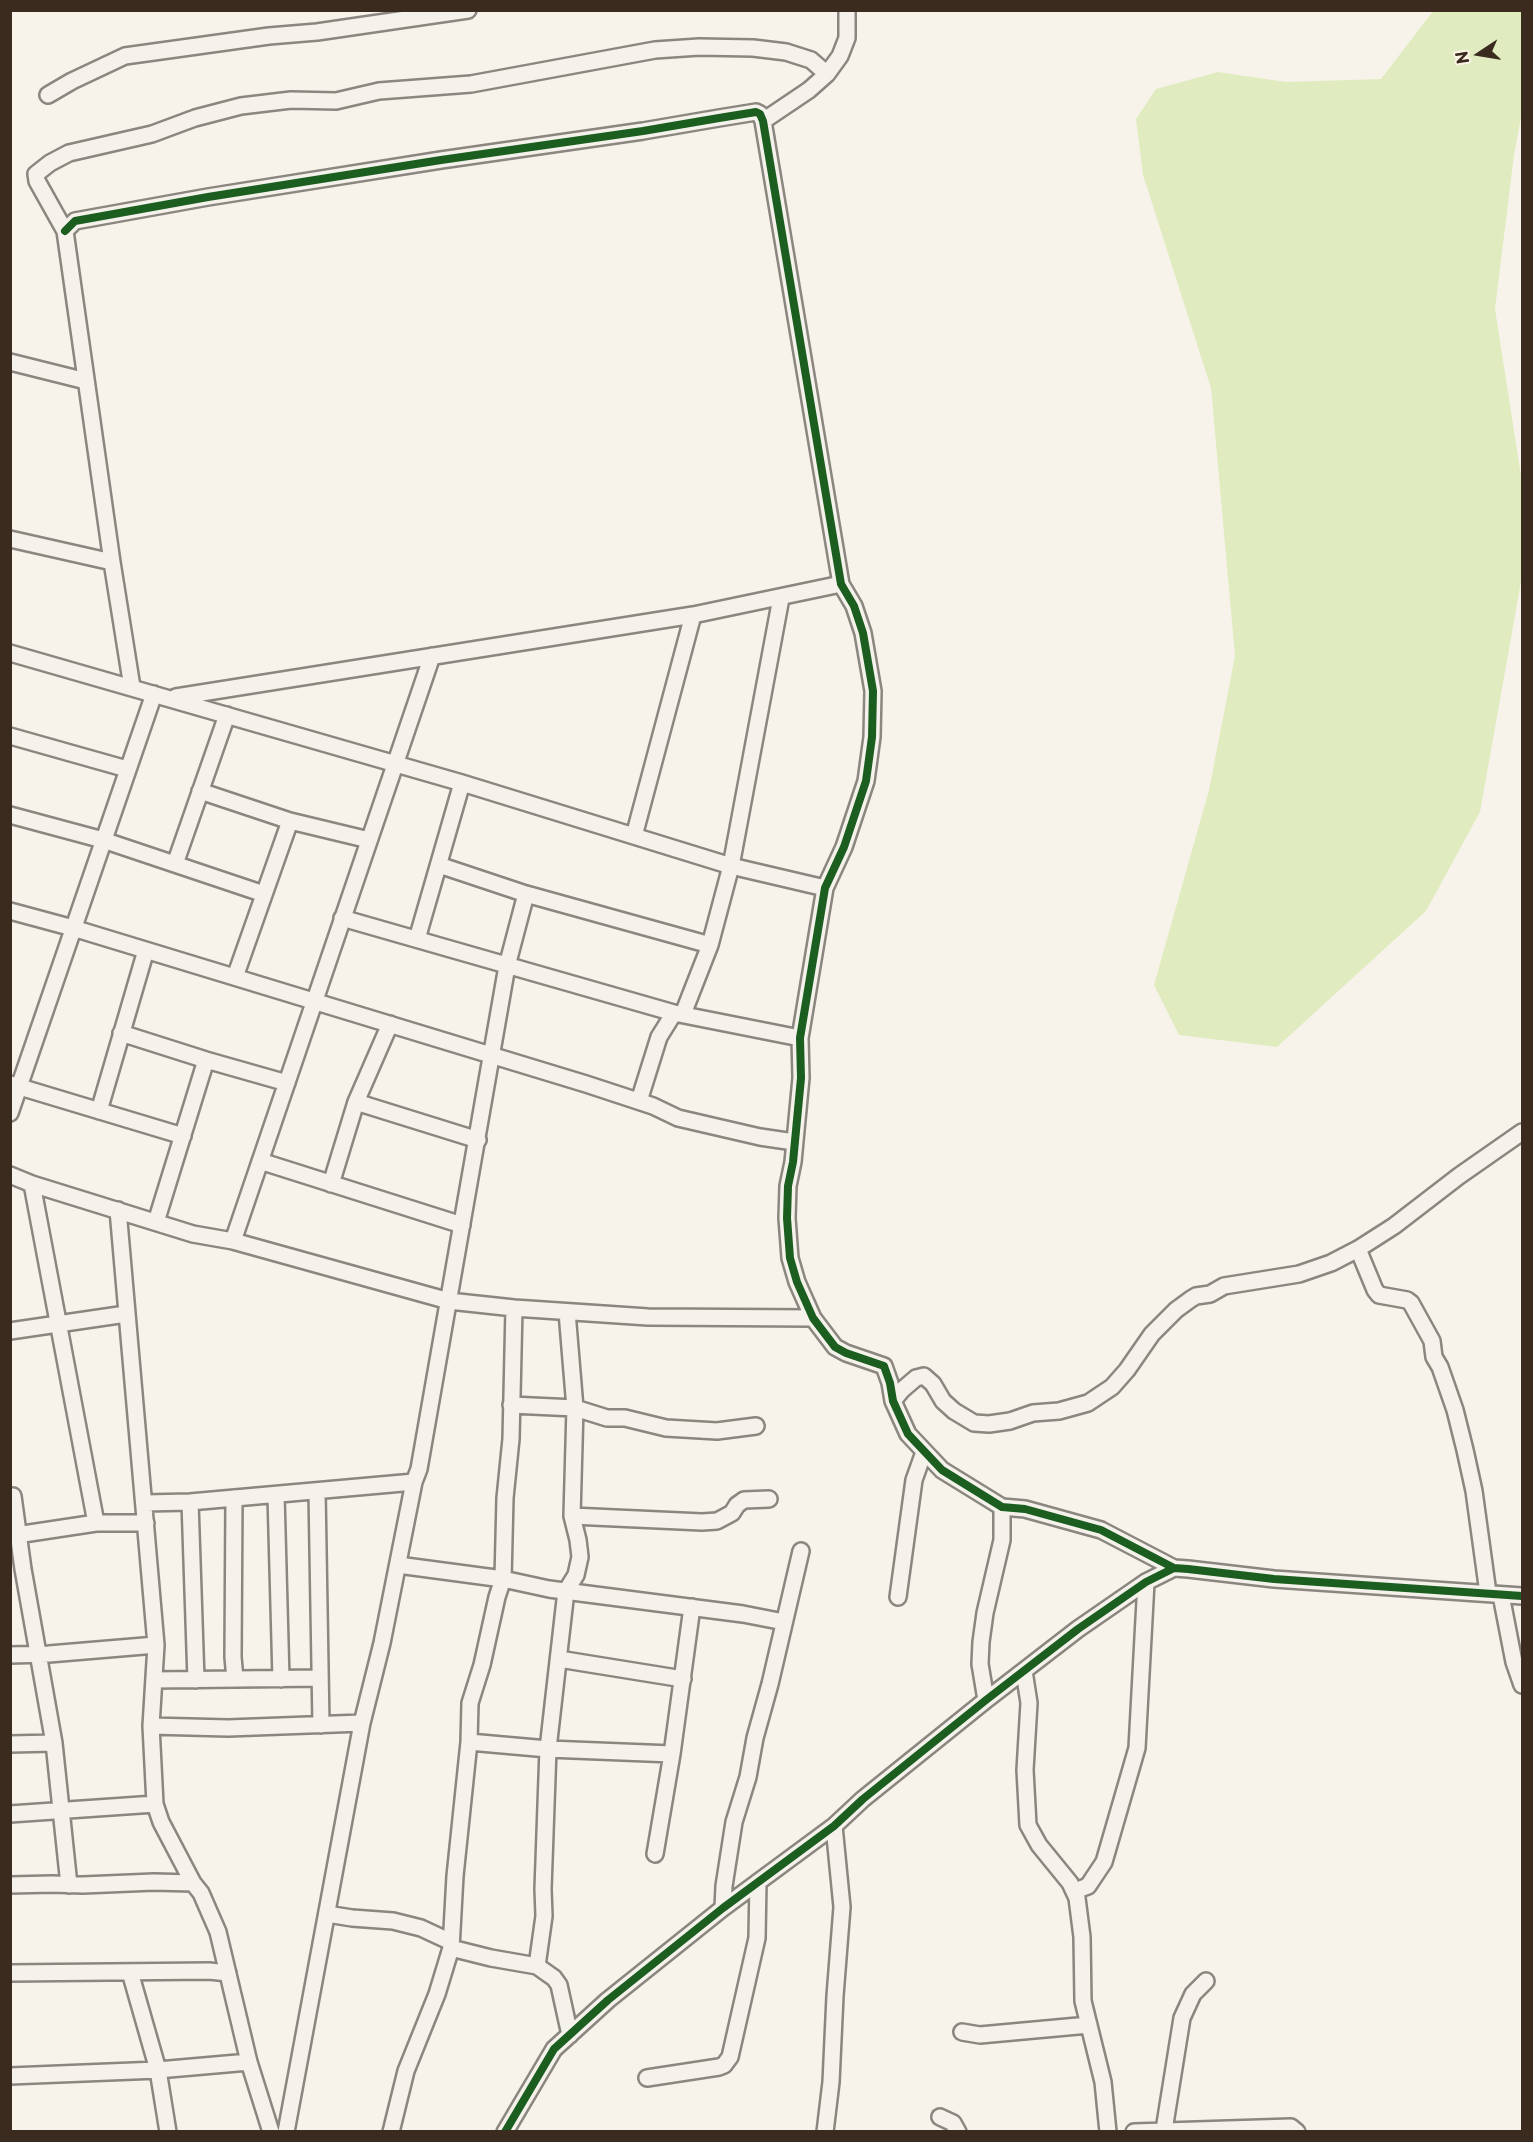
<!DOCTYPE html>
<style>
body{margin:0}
#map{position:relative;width:1533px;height:2142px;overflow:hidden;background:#f7f3ea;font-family:"Playpen Sans",sans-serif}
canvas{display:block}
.frame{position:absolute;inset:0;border:12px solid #3b2a1e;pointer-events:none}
.north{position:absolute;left:1449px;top:24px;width:60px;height:60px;-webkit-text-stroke:4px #fcf5e5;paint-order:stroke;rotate:258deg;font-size:16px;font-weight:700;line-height:24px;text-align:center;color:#3b2a1e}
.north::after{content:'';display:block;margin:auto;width:21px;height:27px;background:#3b2a1e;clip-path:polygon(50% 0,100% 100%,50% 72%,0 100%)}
</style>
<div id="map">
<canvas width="1533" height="2142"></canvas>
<div class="frame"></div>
<div class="north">N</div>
</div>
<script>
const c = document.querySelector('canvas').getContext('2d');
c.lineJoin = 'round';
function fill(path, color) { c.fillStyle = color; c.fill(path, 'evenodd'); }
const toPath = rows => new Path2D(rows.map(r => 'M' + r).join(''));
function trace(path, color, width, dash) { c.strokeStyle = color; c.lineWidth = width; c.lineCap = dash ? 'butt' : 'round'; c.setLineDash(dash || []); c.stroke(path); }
const green = toPath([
 [1434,10,1522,11,1522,112,1514,155,1495,309,1522,482,1522,576,1480,812,1426,911,1277,1047,1179,1035,1154,985,1209,790,1235,656,1211,388,1143,175,1136,119,1156,89,1218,72,1286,82,1381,79]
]);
const minor = toPath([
 [48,95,72,81,125,56,269,36,317,32,468,10],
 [763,121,809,90,827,74,840,56,847,38,847,10],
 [65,231,75,221,208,197,441,160,643,131,719,118,756,112,760,114,763,121,841,584,854,606,863,633,873,691,872,737,866,781,844,847,825,888,800,1038,801,1078,793,1162,788,1186,787,1218,790,1258,797,1282,813,1318,835,1347,846,1353,884,1366,890,1383,893,1401,908,1434,942,1470,1002,1507,1025,1509,1101,1530,1174,1568],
 [10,362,86,381],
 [10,539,112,562],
 [10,653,462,783,731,866,825,888],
 [132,687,112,562,65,231,37,181,36,174,50,163,69,153,152,134,195,118,241,106,291,100,336,101,379,91,471,84,655,50,699,47,753,48,786,52,811,60,827,74],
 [176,697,693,615,841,584],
 [10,736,127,769],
 [200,791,290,821,369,840],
 [10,815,103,840,264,894],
 [634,836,693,615],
 [175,864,227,715],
 [439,865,526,894,710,945],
 [10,911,73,928,586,1084,653,1106,678,1118,760,1137,794,1142],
 [342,918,674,1013,800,1038],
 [417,939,462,783],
 [235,977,290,821],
 [683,1014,710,945,731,866,781,598],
 [121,1033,206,1060,287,1083],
 [10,1084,183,1136],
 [639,1101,659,1037,674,1013],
 [356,1102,478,1140],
 [99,1111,146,950],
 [10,1113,154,694],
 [260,1161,462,1225],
 [10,1175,32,1184,193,1234,233,1241,449,1301,514,1308,648,1317,813,1318],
 [32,1184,96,1523],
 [331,1184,356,1102,390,1024],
 [118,1210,156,1645,151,1726,155,1804,161,1822,193,1883,201,1893,218,1932,249,2062,271,2132],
 [156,1222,206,1060],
 [233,1241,432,656],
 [1358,1249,1375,1290,1379,1295,1407,1300,1411,1303,1432,1341,1434,1357,1440,1367,1455,1410,1465,1450,1474,1491,1488,1593],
 [10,1331,126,1314],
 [893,1401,902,1390,916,1378,924,1376,933,1384,943,1401,954,1411,974,1423,989,1424,1010,1421,1033,1413,1059,1411,1088,1403,1112,1387,1127,1370,1152,1334,1176,1310,1191,1299,1196,1296,1210,1294,1224,1286,1299,1274,1331,1263,1358,1249,1394,1226,1459,1176,1522,1132],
 [511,1405,575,1408,607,1418,625,1418,666,1428,717,1431,756,1426],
 [317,1491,321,1725],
 [276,1495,281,1679],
 [10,1496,13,1496,23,1569,54,1743,69,1885],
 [234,1498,233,1657,235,1679],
 [190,1502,196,1680],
 [145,1503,190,1502,414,1482,419,1469,507,966,526,894],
 [572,1516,702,1522,717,1521,732,1513,737,1505,744,1500,769,1499],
 [10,1536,96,1523,146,1523],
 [398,1565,503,1579,549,1589,743,1614,784,1622],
 [1501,1595,1514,1662,1522,1685],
 [898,1597,914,1480,924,1452],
 [10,1655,49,1654,156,1645],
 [559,1659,683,1679],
 [1024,1671,1029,1703,1025,1770,1028,1825,1039,1845,1070,1883,1077,1898,1082,1937,1083,2001,1103,2082,1108,2132],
 [154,1680,320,1678],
 [986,1700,980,1664,981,1642,985,1613,1002,1540,1002,1507],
 [151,1726,228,1728,362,1723],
 [469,1742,548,1749,672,1754],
 [10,1744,54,1743],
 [10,1814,155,1804],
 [655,1854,672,1754,692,1607],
 [10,1885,52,1884,83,1885,154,1882,193,1883],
 [1075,1891,1088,1886,1104,1862,1137,1748,1146,1582],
 [723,1908,724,1886,734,1822,748,1777,755,1738,770,1684,801,1551],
 [327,1914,352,1918,393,1921,421,1928,451,1942],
 [451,1948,491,1958,537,1966,554,1978,559,1985,570,2035],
 [537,1966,544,1916,543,1889,548,1749,566,1591,576,1575,580,1557,578,1540,572,1516,575,1408,567,1312],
 [130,1972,158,2070,168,2132],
 [10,1973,209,1971,228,1973],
 [962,2032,980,2035,1089,2025],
 [10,2076,158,2070,249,2062],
 [647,2078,719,2067,724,2065,730,2057,757,1938,758,1882],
 [940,2117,953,2123,958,2132],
 [1164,2130,1182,2018,1193,1994,1206,1981],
 [286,2132,362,1723,382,1643,414,1482],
 [391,2132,406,2071,437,1994,451,1948,455,1876,469,1742,470,1703,482,1665,497,1597,503,1579,505,1498,511,1439,514,1308],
 [505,2132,554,2049,608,2000,723,1908,834,1826,863,1799,986,1700,1078,1629,1146,1582,1174,1568,1188,1569,1274,1579,1522,1596],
 [825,2132,831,2082,835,1996,842,1907,834,1826],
 [1134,2132,1291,2127,1297,2132]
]);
const cycleway = toPath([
 [65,231,75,221,208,197,441,160,643,131,719,118,756,112,760,114,763,121,841,584,854,606,863,633,873,691,872,737,866,781,844,847,825,888,800,1038,801,1078,793,1162,788,1186,787,1218,790,1258,797,1282,813,1318,835,1347,846,1353,884,1366,890,1383,893,1401,908,1434,942,1470,1002,1507,1025,1509,1101,1530,1174,1568],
 [505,2132,554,2049,608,2000,723,1908,834,1826,863,1799,986,1700,1078,1629,1146,1582,1174,1568,1188,1569,1274,1579,1522,1596]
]);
fill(green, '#e0ecbf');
trace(minor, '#8b867f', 20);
trace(minor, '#f5f2ec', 15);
trace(cycleway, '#1b5e20', 8);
</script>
